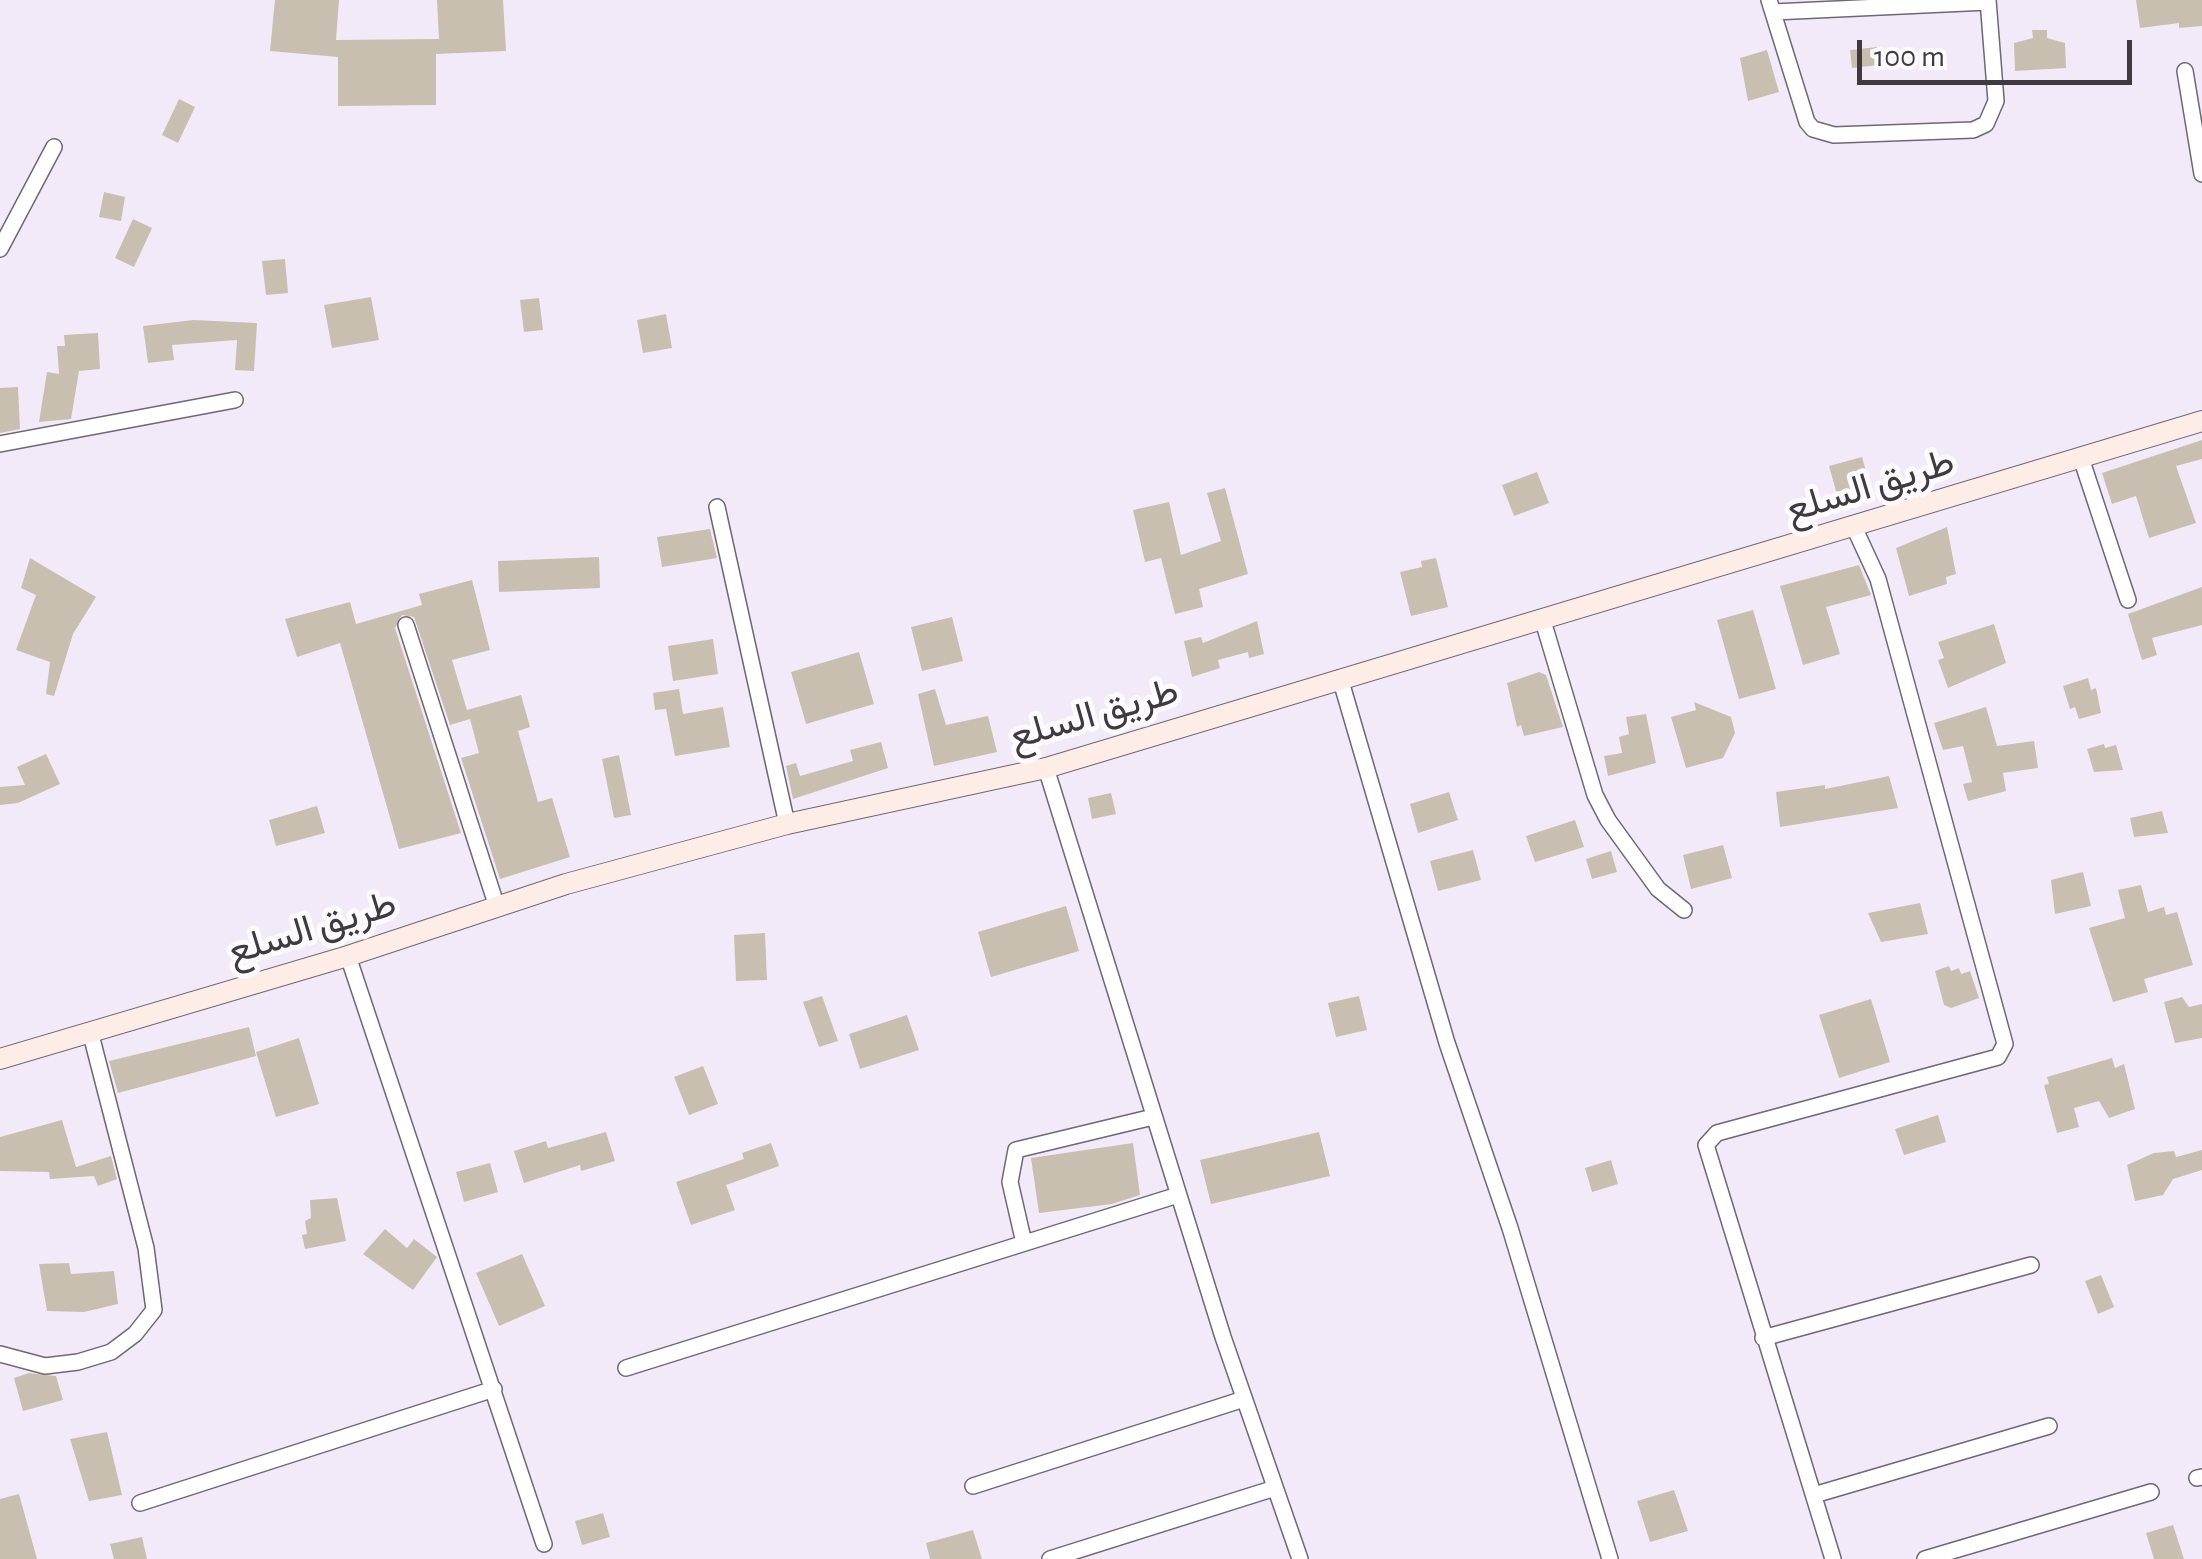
<!DOCTYPE html>
<meta charset="utf-8">
<style>
body{margin:0}
#map{position:relative;width:2202px;height:1559px;overflow:hidden;background:#f3eaf9;font-family:"Alegreya Sans",sans-serif}
canvas{display:block}
.scale{position:absolute;left:1857px;top:40px;width:275px;height:45px;box-sizing:border-box;border:5px solid #3e3a40;border-top:0;padding-left:12px;font-size:30px;line-height:35px;white-space:nowrap;color:#3e3a40;-webkit-text-stroke:8px #fcfafd;paint-order:stroke}
</style>
<div id="map">
<canvas width="2202" height="1559"></canvas>
<div class="scale">100 m</div>
</div>
<script>
const c = document.querySelector('canvas').getContext('2d');
c.lineJoin = 'round';
function fill(path, color) { c.fillStyle = color; c.fill(path, 'evenodd'); }
const toPath = rows => new Path2D(rows.map(r => 'M' + r).join(''));
function trace(path, color, width, dash) { c.strokeStyle = color; c.lineWidth = width; c.lineCap = dash ? 'butt' : 'round'; c.setLineDash(dash || []); c.stroke(path); }
function write(font, color, halo, rows, align = 'center') {
  c.font = font + ' "Alegreya Sans",Vazirmatn,sans-serif'; c.lineWidth = 10; c.setLineDash([]); c.textBaseline = 'middle'; c.strokeStyle = halo; c.fillStyle = color; for (const [text, x, y, turn = 0] of rows) {
    c.save(); c.translate(x, y); c.rotate((+turn || 0) * Math.PI / 180); c.textAlign = isNaN(turn) ? turn : align; if (halo) c.strokeText(text, 0, 0); c.fillText(text, 0, 0); c.restore();
  }
}
const building = toPath([
 [275,0,339,0,336,40,439,39,437,0,503,0,506,51,436,54,436,105,338,106,338,57,270,51],
 [2136,0,2202,0,2202,26,2179,28,2179,23,2140,28],
 [2032,30,2047,30,2047,38,2065,43,2066,68,2015,71,2014,43,2033,38],
 [1877,47,1879,65,1852,68,1850,50],
 [1767,50,1779,92,1748,101,1740,58],
 [179,99,195,107,178,143,162,135],
 [104,192,125,197,121,221,99,217],
 [133,219,152,228,134,267,115,258],
 [285,259,288,293,266,295,262,261],
 [371,297,379,340,332,348,324,305],
 [539,298,543,330,524,332,520,300],
 [666,314,672,348,643,353,637,320],
 [193,320,257,323,254,371,235,370,237,340,172,345,174,360,148,363,143,326],
 [98,333,100,369,79,371,71,419,39,422,47,372,59,374,57,346,65,346,64,335],
 [18,387,20,429,0,433,0,388],
 [2202,440,2202,459,2176,466,2196,523,2149,538,2136,496,2112,504,2102,473],
 [1862,457,1873,496,1840,505,1829,466],
 [1537,472,1549,503,1514,516,1502,485],
 [1225,488,1248,574,1199,589,1203,607,1175,614,1161,558,1145,562,1133,510,1169,502,1181,555,1221,541,1207,493],
 [1947,527,1956,574,1946,577,1947,584,1909,596,1896,548],
 [710,529,717,558,662,567,657,537],
 [599,557,600,588,499,592,498,561],
 [30,558,96,597,73,634,54,696,46,694,50,662,16,650,36,595,21,588],
 [1436,558,1448,607,1411,616,1400,572,1422,567,1421,561],
 [1859,565,1871,595,1826,607,1840,654,1803,665,1780,586],
 [472,580,490,650,452,660,469,717,467,710,521,695,530,727,518,731,538,802,552,798,570,857,500,879,461,758,479,753,470,719,450,725,414,617,402,615,395,628,461,833,399,849,340,643,297,657,285,619,350,602,356,624,422,605,419,594],
 [2202,587,2202,625,2152,638,2157,655,2142,660,2128,614],
 [1753,610,1776,689,1739,699,1717,620],
 [952,617,963,661,922,671,911,627],
 [1257,621,1264,654,1249,658,1248,652,1218,660,1220,668,1192,677,1184,641,1201,637,1203,643],
 [1994,624,2006,663,1948,688,1938,660,1944,658,1938,642],
 [713,639,718,674,673,681,668,646],
 [859,652,874,704,806,724,791,672],
 [1539,672,1546,675,1563,727,1524,736,1521,725,1517,727,1507,683],
 [2088,678,2091,690,2096,688,2101,713,2079,719,2075,707,2070,709,2063,686],
 [679,689,683,714,723,707,730,747,675,756,666,709,655,710,653,693],
 [935,689,946,725,988,716,997,752,934,766,918,694],
 [1694,702,1731,717,1735,733,1723,758,1686,768,1671,717,1696,710],
 [1986,707,1997,746,2034,741,2038,768,2003,773,2006,791,1968,801,1963,784,1972,782,1963,746,1943,750,1934,723],
 [1646,714,1656,763,1608,776,1604,756,1622,753,1619,737,1629,734,1626,717],
 [881,742,888,768,793,799,786,766,796,763,800,776,853,761,850,750],
 [2104,744,2105,748,2116,745,2123,770,2094,772,2087,749],
 [46,754,60,784,18,803,0,805,0,787,25,785,17,767],
 [619,755,631,815,614,818,602,759],
 [1889,776,1898,808,1780,827,1776,792,1825,785,1825,789],
 [1449,792,1458,820,1418,833,1410,804],
 [1111,793,1116,814,1092,819,1088,798],
 [317,806,325,833,276,846,269,820],
 [2162,811,2168,833,2134,837,2130,818],
 [1575,820,1584,847,1535,862,1526,836],
 [1723,845,1732,878,1691,889,1683,855],
 [1473,850,1481,880,1438,891,1430,861],
 [1611,851,1617,872,1592,879,1586,859],
 [2083,872,2091,906,2055,914,2051,880],
 [2141,885,2148,912,2164,907,2166,915,2177,912,2193,965,2144,979,2148,992,2113,1002,2089,928,2125,918,2118,890],
 [1920,903,1928,934,1881,942,1868,913],
 [1066,906,1079,951,991,977,978,932],
 [765,933,767,980,736,981,734,935],
 [1949,966,1951,971,1959,968,1961,974,1970,971,1979,998,1951,1008,1944,1005,1935,971],
 [822,996,838,1041,819,1047,803,1002],
 [1359,996,1367,1030,1336,1037,1328,1003],
 [2182,997,2189,1007,2202,1004,2202,1038,2175,1043,2164,1002],
 [1871,999,1890,1062,1839,1078,1819,1015],
 [907,1015,919,1050,860,1069,849,1034],
 [249,1027,256,1056,118,1093,109,1061],
 [299,1038,319,1104,276,1117,256,1052],
 [2112,1058,2115,1068,2124,1064,2135,1109,2109,1118,2099,1101,2074,1108,2079,1127,2057,1133,2044,1085,2049,1084,2047,1077],
 [703,1066,718,1104,689,1115,674,1077],
 [1938,1115,1946,1142,1904,1155,1895,1129],
 [62,1120,76,1167,111,1156,117,1179,98,1186,94,1176,50,1179,49,1172,0,1171,0,1137],
 [606,1132,615,1161,581,1171,580,1165,524,1183,514,1151,546,1141,548,1148],
 [1319,1132,1330,1176,1211,1204,1200,1160],
 [771,1143,779,1166,726,1185,735,1210,691,1225,676,1182,744,1159,742,1153],
 [1133,1143,1140,1195,1112,1204,1039,1213,1031,1158],
 [2202,1150,2202,1170,2173,1179,2163,1195,2135,1201,2127,1165,2154,1153,2174,1151,2176,1157],
 [1611,1160,1618,1184,1592,1192,1585,1168],
 [490,1163,498,1192,464,1202,456,1172],
 [337,1198,346,1241,305,1249,302,1235,307,1234,305,1221,311,1218,310,1200],
 [385,1229,407,1248,414,1239,437,1257,413,1290,363,1254],
 [522,1254,545,1306,499,1326,476,1273],
 [69,1263,71,1274,114,1271,118,1304,84,1312,47,1311,39,1264],
 [2101,1275,2114,1307,2098,1314,2085,1281],
 [29,1373,56,1376,63,1400,23,1411,14,1378],
 [107,1432,122,1495,89,1501,70,1439],
 [1674,1490,1688,1531,1650,1542,1637,1501],
 [19,1494,37,1559,0,1559,0,1499],
 [603,1513,610,1537,582,1545,575,1521],
 [2173,1525,2184,1559,2154,1559,2146,1533],
 [973,1530,982,1559,930,1559,926,1543],
 [142,1537,147,1559,114,1559,110,1544]
]);
const street = toPath([
 [1769,0,1807,122,1813,129,1834,135,1973,130,1986,124,1996,101,1988,0],
 [1773,12,1988,2],
 [2185,71,2202,174],
 [0,249,54,147],
 [0,444,235,400],
 [2081,458,2128,600],
 [717,507,787,824],
 [1543,621,1595,795,1608,820,1658,889,1684,910],
 [406,625,497,907],
 [1340,678,1447,1043,1510,1228,1610,1559],
 [1046,768,1223,1337,1300,1559],
 [348,956,544,1544],
 [1024,1243,1010,1182,1016,1150,1153,1117],
 [1763,1338,2031,1265],
 [0,1354,45,1366,78,1362,111,1352,135,1334,154,1310,146,1248,90,1031],
 [626,1368,1178,1195],
 [2197,1478,2202,1477],
 [973,1486,1244,1399],
 [1814,1495,2049,1426],
 [140,1503,494,1389],
 [1050,1559,1275,1488],
 [1833,1559,1706,1145,1717,1133,1998,1057,2005,1044,1878,579,1854,527],
 [1925,1559,2151,1492]
]);
const secondary = toPath([
 [0,1059,348,956,566,884,787,824,1046,768,2202,421]
]);
const streetNames = [
 ["طريق السلع",1870,486,-17],
 ["طريق السلع",1094,714,-16],
 ["طريق السلع",312,928,-17]
];
fill(building, '#c9bfb0');
trace(street, '#6f6775', 18);
trace(secondary, '#6f6775', 22);
trace(street, '#fff', 15);
trace(secondary, '#feede7', 20);
write('38px', '#3e3a40', '#fcfafd', streetNames);
</script>
